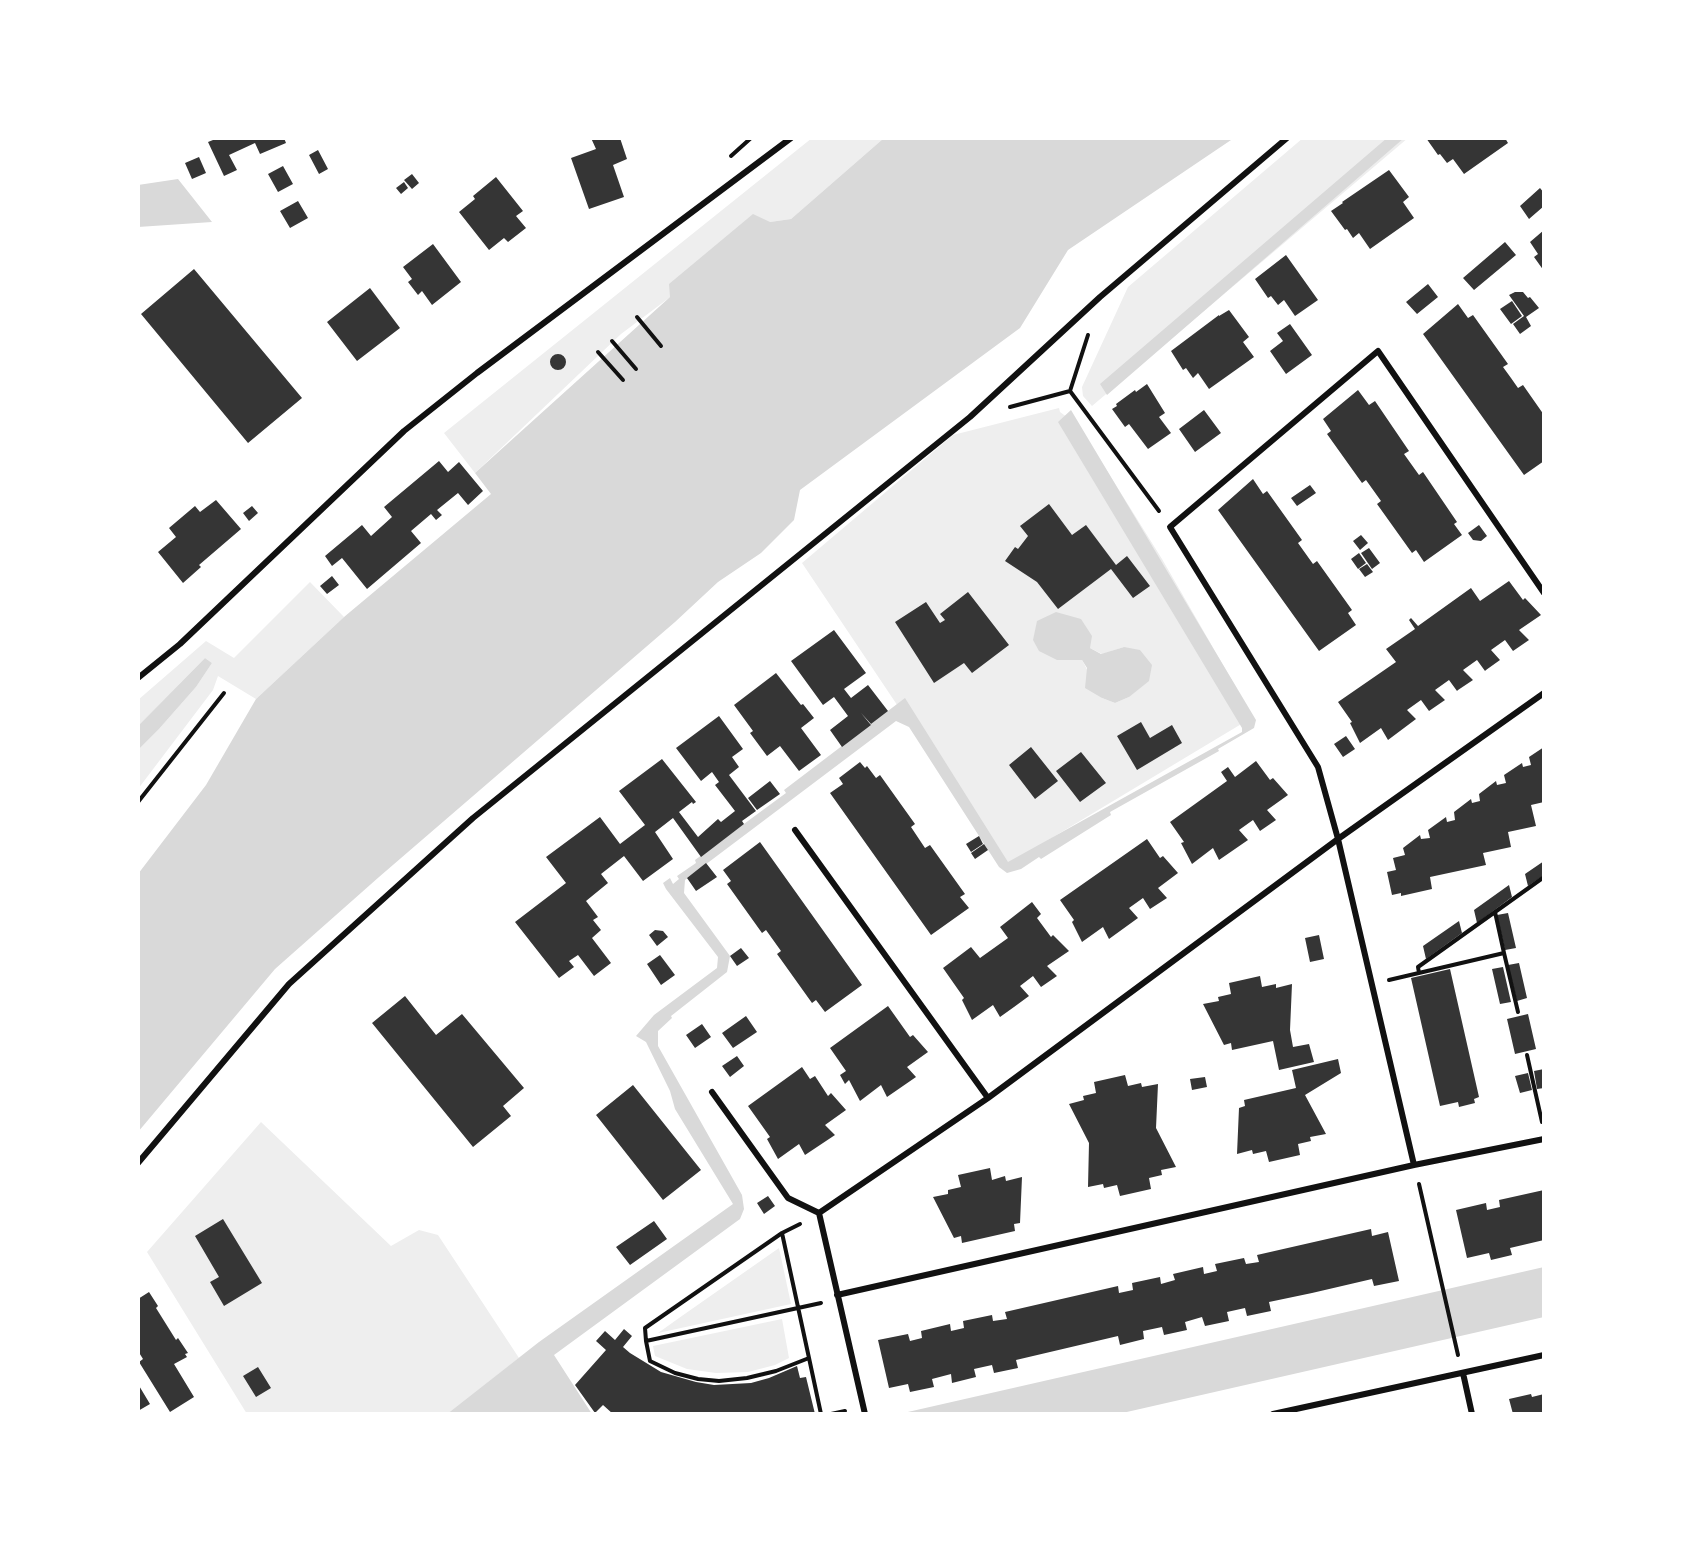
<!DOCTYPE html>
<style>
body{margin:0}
#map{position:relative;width:1682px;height:1552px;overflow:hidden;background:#fff;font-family:Commissioner,sans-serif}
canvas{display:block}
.frame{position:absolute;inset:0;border:140px solid #fff;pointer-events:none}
</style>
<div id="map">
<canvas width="1682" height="1552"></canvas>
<div class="frame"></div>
</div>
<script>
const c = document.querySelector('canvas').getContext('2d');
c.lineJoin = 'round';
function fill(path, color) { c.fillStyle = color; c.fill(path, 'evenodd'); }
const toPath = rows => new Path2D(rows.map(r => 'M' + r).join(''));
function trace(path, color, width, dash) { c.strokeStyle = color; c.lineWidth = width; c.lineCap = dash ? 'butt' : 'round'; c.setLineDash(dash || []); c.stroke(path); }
const green = toPath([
 [812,138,884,138,791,219,770,222,621,334,475,473,444,433],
 [1303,138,1408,138,1092,406,1083,396,1082,387,1128,287],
 [1059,408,1060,412,1079,426,1162,559,1253,717,1005,866,802,563,953,435],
 [1124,647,1129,697,1115,703,1102,698,1082,660,1057,660,1090,648,1102,654],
 [310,582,344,617,256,699,218,676,213,690,138,789,138,750,159,729,196,687,212,663,205,658,138,726,138,700,206,641,234,658],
 [261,1122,391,1246,419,1230,438,1235,519,1358,447,1414,247,1414,147,1252],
 [779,1248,791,1304,658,1333,679,1318],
 [782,1319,789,1358,775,1365,748,1372,716,1373,687,1369,655,1356,653,1346]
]);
const water = toPath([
 [884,138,1234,138,1068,250,1020,328,800,490,794,520,761,553,718,582,675,622,379,877,275,969,138,1132,138,874,206,785,256,699,344,617,491,494,475,473,670,297,669,284,753,214,770,222,791,219],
 [1387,138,1404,138,1107,395,1100,384],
 [178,179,212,222,138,227,138,185],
 [1071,410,1256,720,1254,728,1218,749,1219,751,1110,812,1111,815,1041,859,1039,857,1021,869,1007,873,999,867,909,727,896,721,685,880,684,893,730,956,727,972,671,1016,672,1018,658,1031,658,1046,742,1195,744,1209,740,1219,554,1355,592,1414,447,1414,539,1342,733,1204,675,1109,670,1091,646,1042,636,1036,654,1015,717,968,718,957,666,889,663,883,670,878,673,884,679,879,677,876,696,863,695,860,786,793,784,790,905,698,1008,862,1242,732,1242,728,1058,422],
 [1056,612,1081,619,1092,636,1090,648,1101,654,1124,647,1140,650,1152,665,1149,681,1129,697,1115,703,1102,698,1085,688,1087,668,1082,660,1057,660,1039,651,1033,640,1037,621],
 [205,658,212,663,196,687,159,729,138,750,138,726],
 [1544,1267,1544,1317,1434,1342,1118,1414,899,1414]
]);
const building = toPath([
 [218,138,284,138,286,143,260,154,255,143,229,155,237,170,224,176,208,142],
 [591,138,620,138,627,159,613,165,624,197,589,209,571,158,596,149],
 [1426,138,1505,138,1508,143,1464,174,1453,159,1447,163,1440,154,1438,155],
 [318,150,328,169,319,174,309,155],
 [199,157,206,173,192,179,185,163],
 [283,166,293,184,278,192,268,174],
 [1389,170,1409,197,1403,202,1414,218,1370,249,1359,233,1353,238,1347,229,1345,230,1331,211,1343,203,1342,202],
 [412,174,419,183,412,189,404,180],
 [496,177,523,211,516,216,526,228,508,242,504,238,489,250,459,212,475,199,473,196],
 [404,182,408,188,401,194,396,188],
 [1540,188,1544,193,1544,206,1529,219,1520,206],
 [298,201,308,218,290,228,280,211],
 [1544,230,1544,271,1534,257,1538,254,1530,242],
 [1505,242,1516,255,1474,290,1463,278],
 [433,244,461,282,432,305,422,291,418,295,408,282,412,279,403,267],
 [1286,255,1318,300,1295,316,1284,300,1278,305,1271,296,1268,298,1255,279],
 [194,269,302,398,248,443,141,314],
 [1428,284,1438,297,1417,314,1406,302],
 [370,288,400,328,357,361,327,322],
 [1515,292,1523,292,1528,298,1530,297,1539,308,1526,317,1531,326,1520,334,1513,324,1524,316,1509,295],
 [1512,301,1522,316,1511,324,1500,309],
 [1458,304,1468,318,1473,315,1508,364,1503,367,1511,378,1518,388,1523,385,1544,415,1544,461,1524,475,1423,334],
 [1229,310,1249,337,1243,342,1254,357,1209,389,1198,373,1193,378,1186,368,1183,370,1171,351,1219,315,1219,316],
 [1290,324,1312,355,1286,374,1270,351,1283,341,1277,333],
 '550 362a8 8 0 1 1 16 0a8 8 0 1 1-16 0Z',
 [1147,384,1165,413,1159,417,1171,433,1148,449,1129,424,1125,427,1112,409,1117,406,1116,404,1135,390,1136,392],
 [1358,390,1369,405,1375,401,1409,451,1404,454,1419,475,1423,472,1457,522,1454,524,1462,535,1424,562,1416,550,1412,553,1377,504,1381,501,1366,480,1362,483,1327,434,1331,431,1323,419],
 [1204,410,1221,433,1195,452,1179,429],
 [439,461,448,472,459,462,483,491,468,505,458,493,437,510,442,515,436,520,431,514,411,531,421,543,367,589,342,558,332,566,325,556,362,525,371,536,392,517,384,507],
 [1253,479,1263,494,1267,491,1302,540,1298,543,1313,564,1317,561,1352,610,1348,613,1356,625,1319,651,1218,510],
 [1310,485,1316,493,1297,506,1291,498],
 [216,500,241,529,199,565,201,567,183,583,158,552,176,537,169,528,195,506,200,512],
 [1049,504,1072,535,1086,525,1116,565,1127,556,1150,586,1133,598,1111,569,1058,609,1037,582,1005,561,1015,547,1018,549,1028,536,1020,526],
 [252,506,258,513,249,521,243,513],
 [1479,525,1487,536,1481,541,1473,540,1468,533],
 [1361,535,1368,543,1360,550,1353,541],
 [1369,548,1380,563,1372,569,1361,553],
 [1359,553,1366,563,1358,569,1351,559],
 [1367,564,1373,572,1365,577,1359,569],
 [332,576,339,585,327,594,320,586],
 [1509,581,1523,600,1525,598,1541,615,1519,630,1529,640,1513,651,1505,640,1491,650,1500,660,1486,670,1485,671,1477,660,1463,670,1473,680,1458,690,1457,691,1449,680,1435,690,1445,700,1429,711,1421,700,1407,710,1416,719,1388,740,1381,728,1360,743,1350,723,1352,722,1338,702,1396,662,1386,649,1415,629,1409,620,1411,618,1418,626,1471,588,1480,601],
 [968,592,1009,645,972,673,964,663,934,683,895,622,926,602,940,623,945,620,940,614],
 [834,630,866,673,844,689,851,698,868,685,888,711,871,724,861,713,871,725,842,747,830,730,848,716,834,697,823,705,791,661],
 [776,673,801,705,803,704,814,718,801,728,821,755,799,771,780,746,767,756,750,733,753,731,734,705],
 [719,716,743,749,732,757,739,767,729,775,756,811,742,821,744,824,701,857,673,818,655,832,673,859,643,881,624,856,601,874,608,883,586,901,598,917,593,920,601,930,592,938,611,963,594,976,578,955,569,961,574,967,559,978,515,922,566,883,546,857,600,817,620,844,645,825,619,791,662,759,696,802,693,804,692,802,679,812,698,837,718,819,721,822,735,811,715,785,719,782,712,772,701,781,676,748],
 [1141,722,1150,738,1172,725,1182,743,1137,770,1117,736],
 [1346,736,1355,749,1343,757,1334,744],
 [1031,747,1058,781,1035,799,1009,765],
 [1544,747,1544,802,1531,805,1536,826,1508,832,1511,847,1483,853,1486,865,1430,877,1432,889,1401,896,1401,893,1392,895,1387,872,1396,870,1393,858,1405,855,1403,848,1420,835,1421,839,1430,838,1428,830,1446,817,1447,822,1455,820,1454,812,1471,799,1472,803,1480,801,1479,794,1496,781,1497,785,1506,783,1504,775,1522,763,1523,767,1531,765,1529,757],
 [1081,752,1106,783,1080,802,1056,771],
 [1256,761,1270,780,1273,778,1288,795,1267,810,1276,820,1260,831,1253,820,1239,830,1248,840,1219,860,1213,848,1192,864,1181,843,1184,842,1170,822,1227,781,1221,772,1228,767,1235,777],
 [860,762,865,768,867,766,876,778,880,775,915,824,911,827,925,848,930,845,965,894,960,897,969,908,931,935,830,793,843,784,839,778],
 [770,781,780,794,757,810,748,798],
 [979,836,983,844,971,852,966,844],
 [1147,839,1160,858,1163,856,1178,873,1158,888,1167,898,1150,909,1143,898,1129,908,1138,918,1109,939,1103,927,1082,942,1072,922,1074,920,1060,900],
 [760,842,862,985,825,1012,816,1000,812,1003,777,954,781,951,766,930,762,933,727,884,731,881,723,870],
 [984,844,988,850,975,859,971,853],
 [1544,861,1544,875,1528,886,1525,874],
 [706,863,717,877,696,891,687,878],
 [1509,885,1512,897,1477,923,1474,910],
 [1032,902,1041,914,1037,918,1051,937,1053,935,1069,951,1047,966,1057,976,1041,987,1033,976,1020,986,1029,996,1014,1007,1000,1017,993,1005,972,1020,962,1000,964,998,943,968,971,947,980,958,1008,938,1000,927],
 [1508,913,1516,948,1505,950,1497,915],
 [1459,921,1462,933,1426,959,1423,946],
 [655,930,663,931,668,937,657,946,649,935],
 [1319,935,1324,959,1310,962,1305,938],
 [741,948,749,958,737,966,730,956],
 [660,955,675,975,661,985,647,964],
 [1519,963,1527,998,1517,1001,1508,965],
 [1503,967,1511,1002,1500,1004,1492,969],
 [1450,969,1479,1097,1474,1099,1475,1103,1459,1107,1458,1102,1440,1106,1411,978],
 [1260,976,1262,987,1276,984,1276,988,1292,984,1290,1030,1293,1047,1309,1044,1314,1062,1279,1070,1273,1041,1232,1050,1231,1043,1224,1045,1203,1004,1219,1001,1218,997,1231,994,1229,983],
 [405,996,436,1035,462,1014,524,1088,503,1106,511,1116,473,1147,372,1023],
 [888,1006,910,1037,913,1035,928,1052,907,1067,916,1077,887,1097,881,1085,860,1101,849,1080,845,1084,840,1075,846,1071,830,1048],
 [1528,1014,1536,1049,1515,1054,1507,1019],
 [746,1016,757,1032,733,1048,722,1033],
 [702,1024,711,1037,695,1048,686,1035],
 [737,1056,744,1066,730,1077,722,1066],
 [1338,1059,1341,1073,1305,1095,1326,1134,1310,1137,1311,1141,1298,1144,1300,1155,1269,1162,1266,1151,1253,1154,1252,1150,1237,1154,1239,1108,1245,1106,1244,1100,1296,1088,1292,1070],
 [802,1067,810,1079,815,1076,828,1096,831,1093,846,1110,825,1125,835,1135,805,1155,799,1144,778,1159,767,1139,770,1137,748,1106],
 [1544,1069,1544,1088,1537,1089,1534,1071],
 [1528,1073,1532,1090,1520,1093,1515,1076],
 [1125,1075,1128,1086,1141,1083,1142,1087,1158,1084,1156,1128,1176,1167,1161,1170,1162,1175,1149,1178,1151,1189,1120,1196,1117,1185,1104,1188,1103,1184,1088,1187,1089,1143,1069,1104,1084,1100,1083,1096,1096,1093,1094,1082],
 [1205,1077,1207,1087,1192,1090,1190,1079],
 [633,1085,701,1170,663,1200,596,1115],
 [990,1168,992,1180,1005,1176,1006,1181,1022,1177,1020,1223,1014,1224,1015,1231,962,1243,961,1236,954,1238,933,1197,948,1194,948,1190,961,1187,958,1175],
 [1544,1190,1544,1240,1510,1248,1512,1255,1491,1260,1489,1253,1467,1258,1456,1210,1486,1203,1487,1210,1500,1207,1499,1200],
 [768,1196,775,1206,764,1214,757,1203],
 [223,1219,262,1283,224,1306,210,1282,219,1277,195,1236],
 [654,1221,667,1239,630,1265,616,1247],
 [1371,1229,1372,1236,1388,1232,1399,1281,1374,1286,1372,1279,1312,1293,1269,1302,1271,1311,1247,1316,1245,1308,1227,1312,1229,1321,1205,1326,1202,1317,1185,1322,1187,1330,1164,1335,1162,1327,1143,1331,1144,1339,1120,1345,1118,1336,1016,1360,1018,1368,994,1373,992,1365,974,1369,976,1377,952,1383,951,1374,932,1379,934,1387,910,1392,908,1384,889,1388,878,1340,908,1334,910,1341,922,1338,921,1331,950,1324,951,1331,964,1328,963,1321,992,1315,993,1321,1007,1319,1005,1312,1118,1286,1119,1293,1133,1290,1132,1283,1160,1277,1161,1284,1175,1280,1173,1274,1203,1267,1204,1274,1217,1271,1215,1264,1244,1258,1246,1264,1259,1262,1257,1255],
 [149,1292,158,1306,156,1308,176,1340,178,1338,188,1353,185,1354,187,1357,174,1364,194,1397,170,1412,139,1362,143,1359,138,1351,138,1299],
 [624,1329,632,1336,623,1347,630,1353,661,1372,696,1382,714,1385,751,1383,769,1378,797,1366,800,1378,806,1377,815,1414,613,1414,603,1405,595,1413,575,1385,606,1350,596,1341,605,1331,615,1340],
 [258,1367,271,1388,256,1397,243,1376],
 [138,1384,150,1404,138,1411],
 [1531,1394,1532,1397,1544,1394,1544,1414,1513,1414,1509,1399]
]);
const path = toPath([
 [731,156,751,138],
 [637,317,661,346],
 [612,341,636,369],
 [598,352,623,380],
 [1070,391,1159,511],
 [1070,391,1088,335],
 [1010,407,1070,391],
 [138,802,224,693],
 [1495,912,1504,953],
 [1419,973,1418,967,1544,877],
 [1389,980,1504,953,1518,1012],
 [1527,1055,1542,1122],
 [1419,1184,1458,1355],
 [800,1224,782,1233,645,1328,646,1341,650,1361,675,1373,698,1379,719,1381,747,1378,776,1371,809,1358,821,1414],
 [782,1233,809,1358],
 [646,1341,821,1303],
 [831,1414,845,1411]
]);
const minor = toPath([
 [138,678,180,644,404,431,477,373,791,138],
 [795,830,988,1098],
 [712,1092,788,1198,819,1213],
 [138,1163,289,984,473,818,970,417,1100,297,1287,138],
 [1414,1165,1338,839,1318,767,1170,527,1378,351,1544,593],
 [837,1295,1414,1165,1544,1139],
 [1463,1373,1472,1414],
 [865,1414,819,1213,988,1098,1338,839,1544,693],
 [1273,1414,1544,1355]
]);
fill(green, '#eee');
fill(water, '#d9d9d9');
fill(building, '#353535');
trace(path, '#111', 4);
trace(minor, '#111', 6);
</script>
